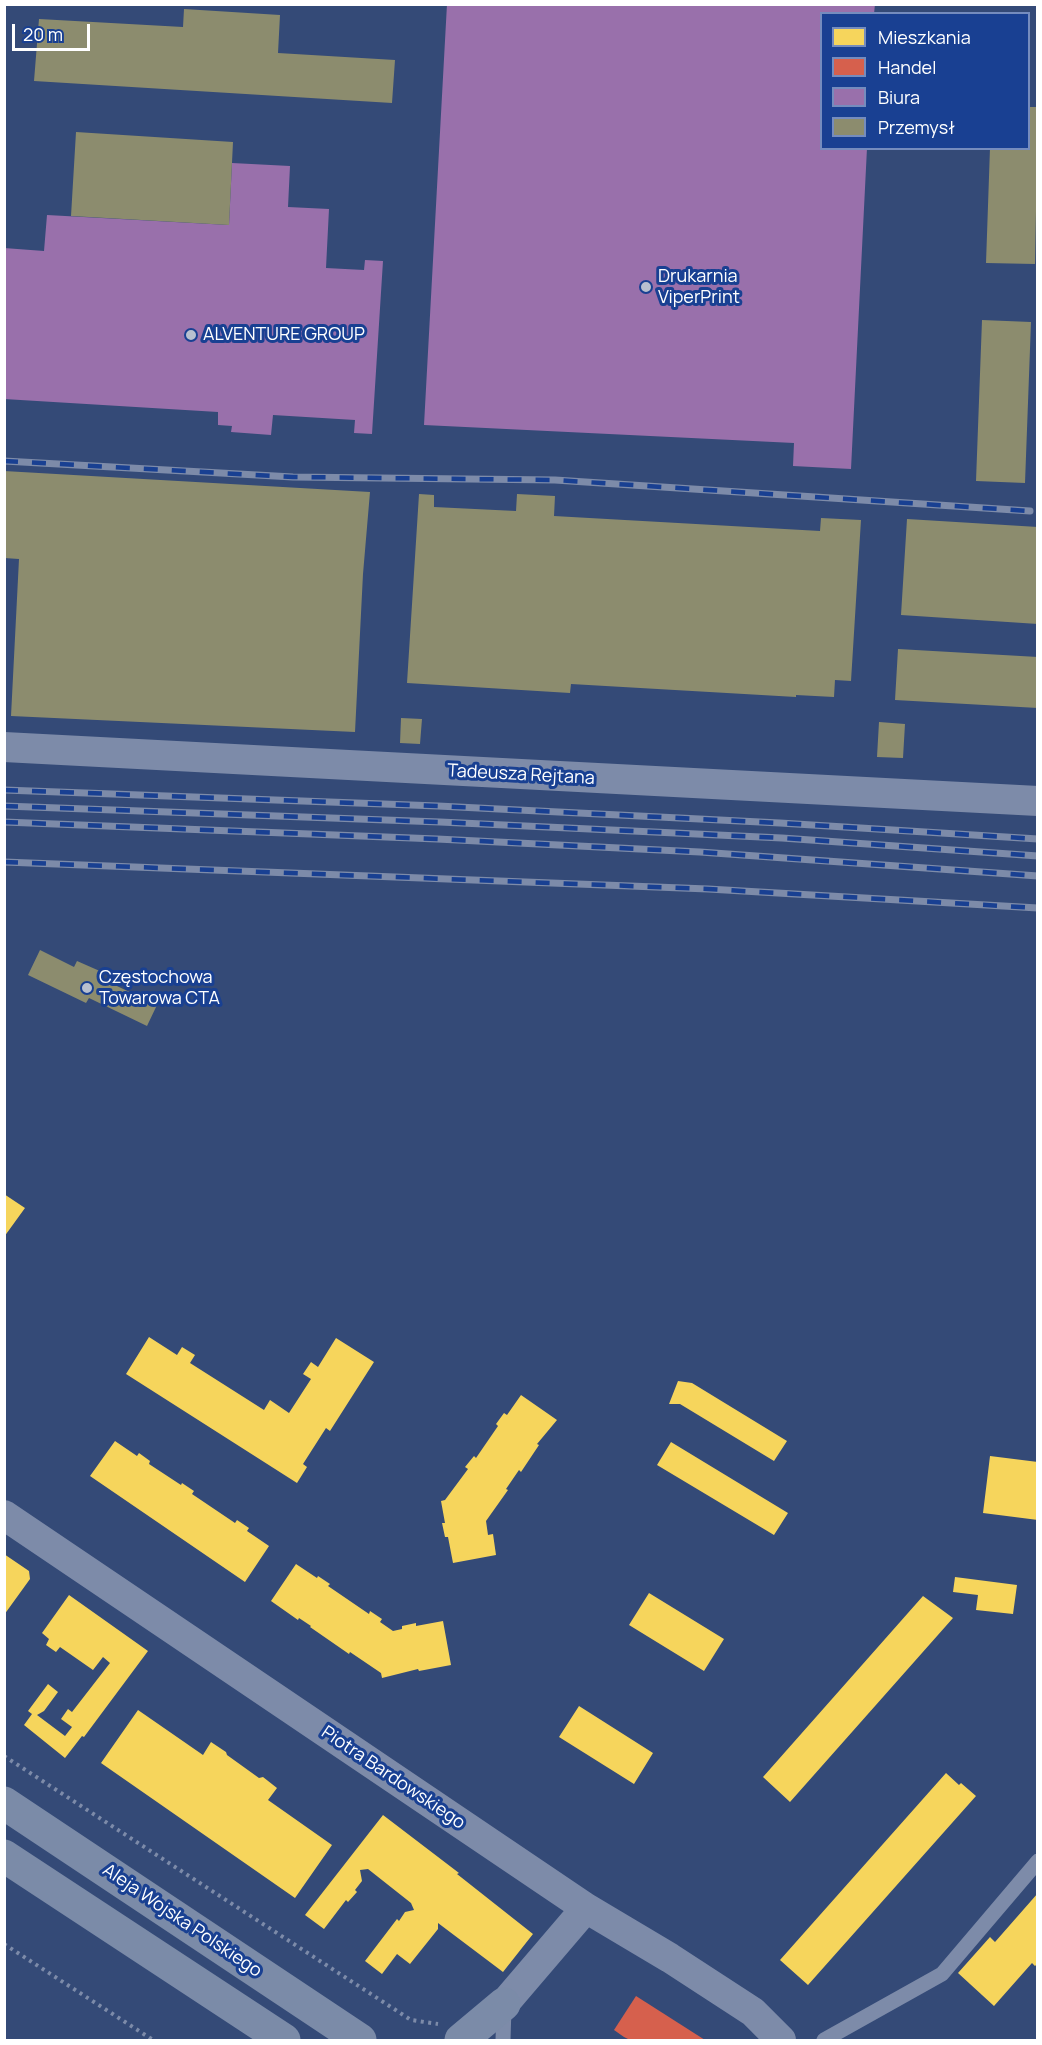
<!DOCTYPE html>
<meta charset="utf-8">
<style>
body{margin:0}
#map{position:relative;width:1042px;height:2045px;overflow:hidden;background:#344a77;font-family:Manrope,sans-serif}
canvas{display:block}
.frame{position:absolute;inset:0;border:6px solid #fff;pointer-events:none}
.legend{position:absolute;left:820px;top:12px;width:210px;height:138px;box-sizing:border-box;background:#194092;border:2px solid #758cbe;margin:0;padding:8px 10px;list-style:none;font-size:18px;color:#fff}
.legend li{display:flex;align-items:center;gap:12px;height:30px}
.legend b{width:30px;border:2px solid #758cbe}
.scale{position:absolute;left:12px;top:24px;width:78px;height:27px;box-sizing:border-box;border:3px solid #fff;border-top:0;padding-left:8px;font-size:18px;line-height:21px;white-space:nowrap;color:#fff;-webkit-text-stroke:4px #194092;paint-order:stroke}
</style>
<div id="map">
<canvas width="1042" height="2045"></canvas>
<div class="frame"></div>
<ul class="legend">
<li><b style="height:16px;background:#f6d55c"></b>Mieszkania</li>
<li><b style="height:16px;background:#d6604d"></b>Handel</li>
<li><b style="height:16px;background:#9970ab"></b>Biura</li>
<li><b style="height:16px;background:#8c8c6e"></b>Przemysł</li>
</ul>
<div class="scale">20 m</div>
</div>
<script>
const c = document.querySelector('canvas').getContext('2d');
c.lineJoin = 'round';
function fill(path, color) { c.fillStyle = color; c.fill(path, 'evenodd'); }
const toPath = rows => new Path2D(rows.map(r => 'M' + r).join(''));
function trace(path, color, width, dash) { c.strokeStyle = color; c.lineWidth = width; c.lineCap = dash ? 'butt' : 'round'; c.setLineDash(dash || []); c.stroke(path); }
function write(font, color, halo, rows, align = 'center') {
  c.font = font + ' Manrope,sans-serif'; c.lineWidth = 6; c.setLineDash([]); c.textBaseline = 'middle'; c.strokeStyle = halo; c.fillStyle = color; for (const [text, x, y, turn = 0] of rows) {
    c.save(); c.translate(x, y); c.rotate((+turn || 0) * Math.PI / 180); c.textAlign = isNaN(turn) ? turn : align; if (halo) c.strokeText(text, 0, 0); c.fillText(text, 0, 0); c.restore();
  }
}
const homes = toPath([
 [4,1194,25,1208,4,1237],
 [149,1337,177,1355,182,1347,195,1355,190,1363,264,1410,270,1400,289,1413,311,1379,303,1374,311,1362,318,1367,336,1338,374,1362,330,1431,326,1428,303,1464,307,1467,297,1483,126,1374],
 [678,1381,692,1383,787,1441,774,1461,680,1404,669,1404],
 [521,1395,557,1420,537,1444,539,1445,521,1472,519,1470,506,1489,508,1490,486,1521,488,1535,493,1534,496,1555,453,1563,448,1537,445,1537,442,1523,445,1523,441,1501,445,1500,468,1469,465,1467,474,1456,476,1458,498,1426,496,1424,504,1413,507,1415],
 [115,1441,137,1456,139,1453,150,1461,149,1464,181,1485,182,1483,194,1491,192,1494,235,1523,237,1520,249,1528,247,1531,269,1546,245,1582,90,1476],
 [671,1442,788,1513,774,1535,657,1465],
 [990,1456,1038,1462,1038,1520,983,1513],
 [4,1554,29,1571,30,1579,4,1615],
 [296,1564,317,1578,318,1576,330,1584,328,1586,369,1614,370,1611,382,1619,380,1622,393,1631,402,1629,402,1626,416,1623,416,1626,443,1621,451,1665,419,1671,418,1669,382,1678,381,1673,350,1652,349,1654,310,1627,311,1626,299,1618,298,1620,271,1601],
 [955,1577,1017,1585,1013,1614,976,1610,978,1595,953,1592],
 [649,1593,724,1639,704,1671,629,1625],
 [69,1595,148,1651,84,1737,82,1736,65,1758,24,1725,32,1714,28,1711,48,1684,58,1692,44,1711,37,1715,65,1736,72,1727,61,1719,68,1709,72,1712,110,1663,103,1657,93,1670,60,1647,56,1652,46,1645,49,1639,42,1633],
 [923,1596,953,1618,790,1802,763,1777],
 [579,1706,653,1753,634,1784,559,1737],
 [138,1710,203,1755,211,1742,226,1752,227,1755,259,1778,263,1777,277,1788,268,1800,332,1845,295,1898,101,1763],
 [946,1773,959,1785,961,1783,976,1796,808,1985,780,1960],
 [383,1815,459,1873,457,1874,533,1934,503,1972,438,1923,438,1929,410,1964,397,1954,382,1974,365,1961,397,1919,399,1921,405,1912,414,1910,411,1903,368,1869,360,1870,362,1881,355,1890,357,1892,348,1902,346,1900,324,1929,305,1915],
 [1038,1893,1038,1963,1035,1966,1032,1963,994,2006,958,1973,990,1937,995,1942]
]);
const shops = toPath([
 [636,1996,705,2040,630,2040,624,2037,614,2030]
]);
const offices = toPath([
 [447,4,875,4,874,14,822,14,822,148,867,148,851,469,793,466,794,443,424,425],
 [232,163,290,166,288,207,329,209,326,268,364,270,365,260,383,261,372,434,354,433,355,420,273,415,271,435,231,432,232,426,218,425,218,412,4,399,4,248,44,251,47,215,229,225]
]);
const industry = toPath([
 [184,9,280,15,278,53,395,60,392,103,34,81,39,19,183,27],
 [1028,107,1038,107,1035,264,986,263,990,148,1028,148],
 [76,132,233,142,229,225,71,216],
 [982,320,1031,322,1025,483,976,481],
 [4,471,370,492,363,574,355,732,11,716,19,559,4,558],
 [419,494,434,495,434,507,516,511,517,494,555,496,554,516,820,531,821,518,861,520,851,681,835,680,834,697,796,695,796,697,571,684,570,693,407,683],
 [907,519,1038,527,1038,624,901,615],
 [898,649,1038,657,1038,708,895,700],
 [401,718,422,719,420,744,400,743],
 [879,722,905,724,903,758,877,757],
 [40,950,74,967,77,961,102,972,100,978,157,1005,147,1026,89,998,86,1003,28,975]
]);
const path = toPath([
 [4,1756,411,2020,438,2024],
 [4,1944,153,2040]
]);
const lane = toPath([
 [503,2040,504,2007],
 [824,2040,942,1974,1038,1861]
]);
const street = toPath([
 [4,747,1038,801],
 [4,1515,586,1908,670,1958,753,2012,781,2040],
 [504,2004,586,1908]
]);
const primary = toPath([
 [4,1803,360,2040],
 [4,1856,284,2040],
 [461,2040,504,2004]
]);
const rail = toPath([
 [4,461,293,477,555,480,1030,511],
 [4,790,438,806,780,823,1038,839],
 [4,806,440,822,782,838,1038,856],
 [4,822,437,839,700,852,1038,876],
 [4,862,708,889,1038,908]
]);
const markers = [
 [646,287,6,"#b8c0cf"],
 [191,335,6,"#b8c0cf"],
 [87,988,6,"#b8c0cf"]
];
const poiNames = [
 ["Drukarnia",658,277],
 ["ViperPrint",658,298],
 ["ALVENTURE GROUP",203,335],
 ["Częstochowa",99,978],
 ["Towarowa CTA",99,999]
];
const streetNames = [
 ["Tadeusza Rejtana",521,775,3],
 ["Piotra Bardowskiego",393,1778,34],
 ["Aleja Wojska Polskiego",182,1921,34]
];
fill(homes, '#f6d55c');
fill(shops, '#d6604d');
fill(offices, '#9970ab');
fill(industry, '#8c8c6e');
trace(path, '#7d8ba9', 4, [3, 4.5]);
trace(lane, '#7d8ba9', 15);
trace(street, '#7d8ba9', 30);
trace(primary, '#7b8ba8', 33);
trace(rail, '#7d8ba9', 7);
trace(rail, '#194092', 4.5, [14]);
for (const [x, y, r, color] of markers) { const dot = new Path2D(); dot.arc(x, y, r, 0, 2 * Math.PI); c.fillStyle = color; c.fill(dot); trace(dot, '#194092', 2); }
write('18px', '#fff', '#194092', poiNames, 'left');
write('18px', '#fff', '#194092', streetNames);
</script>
